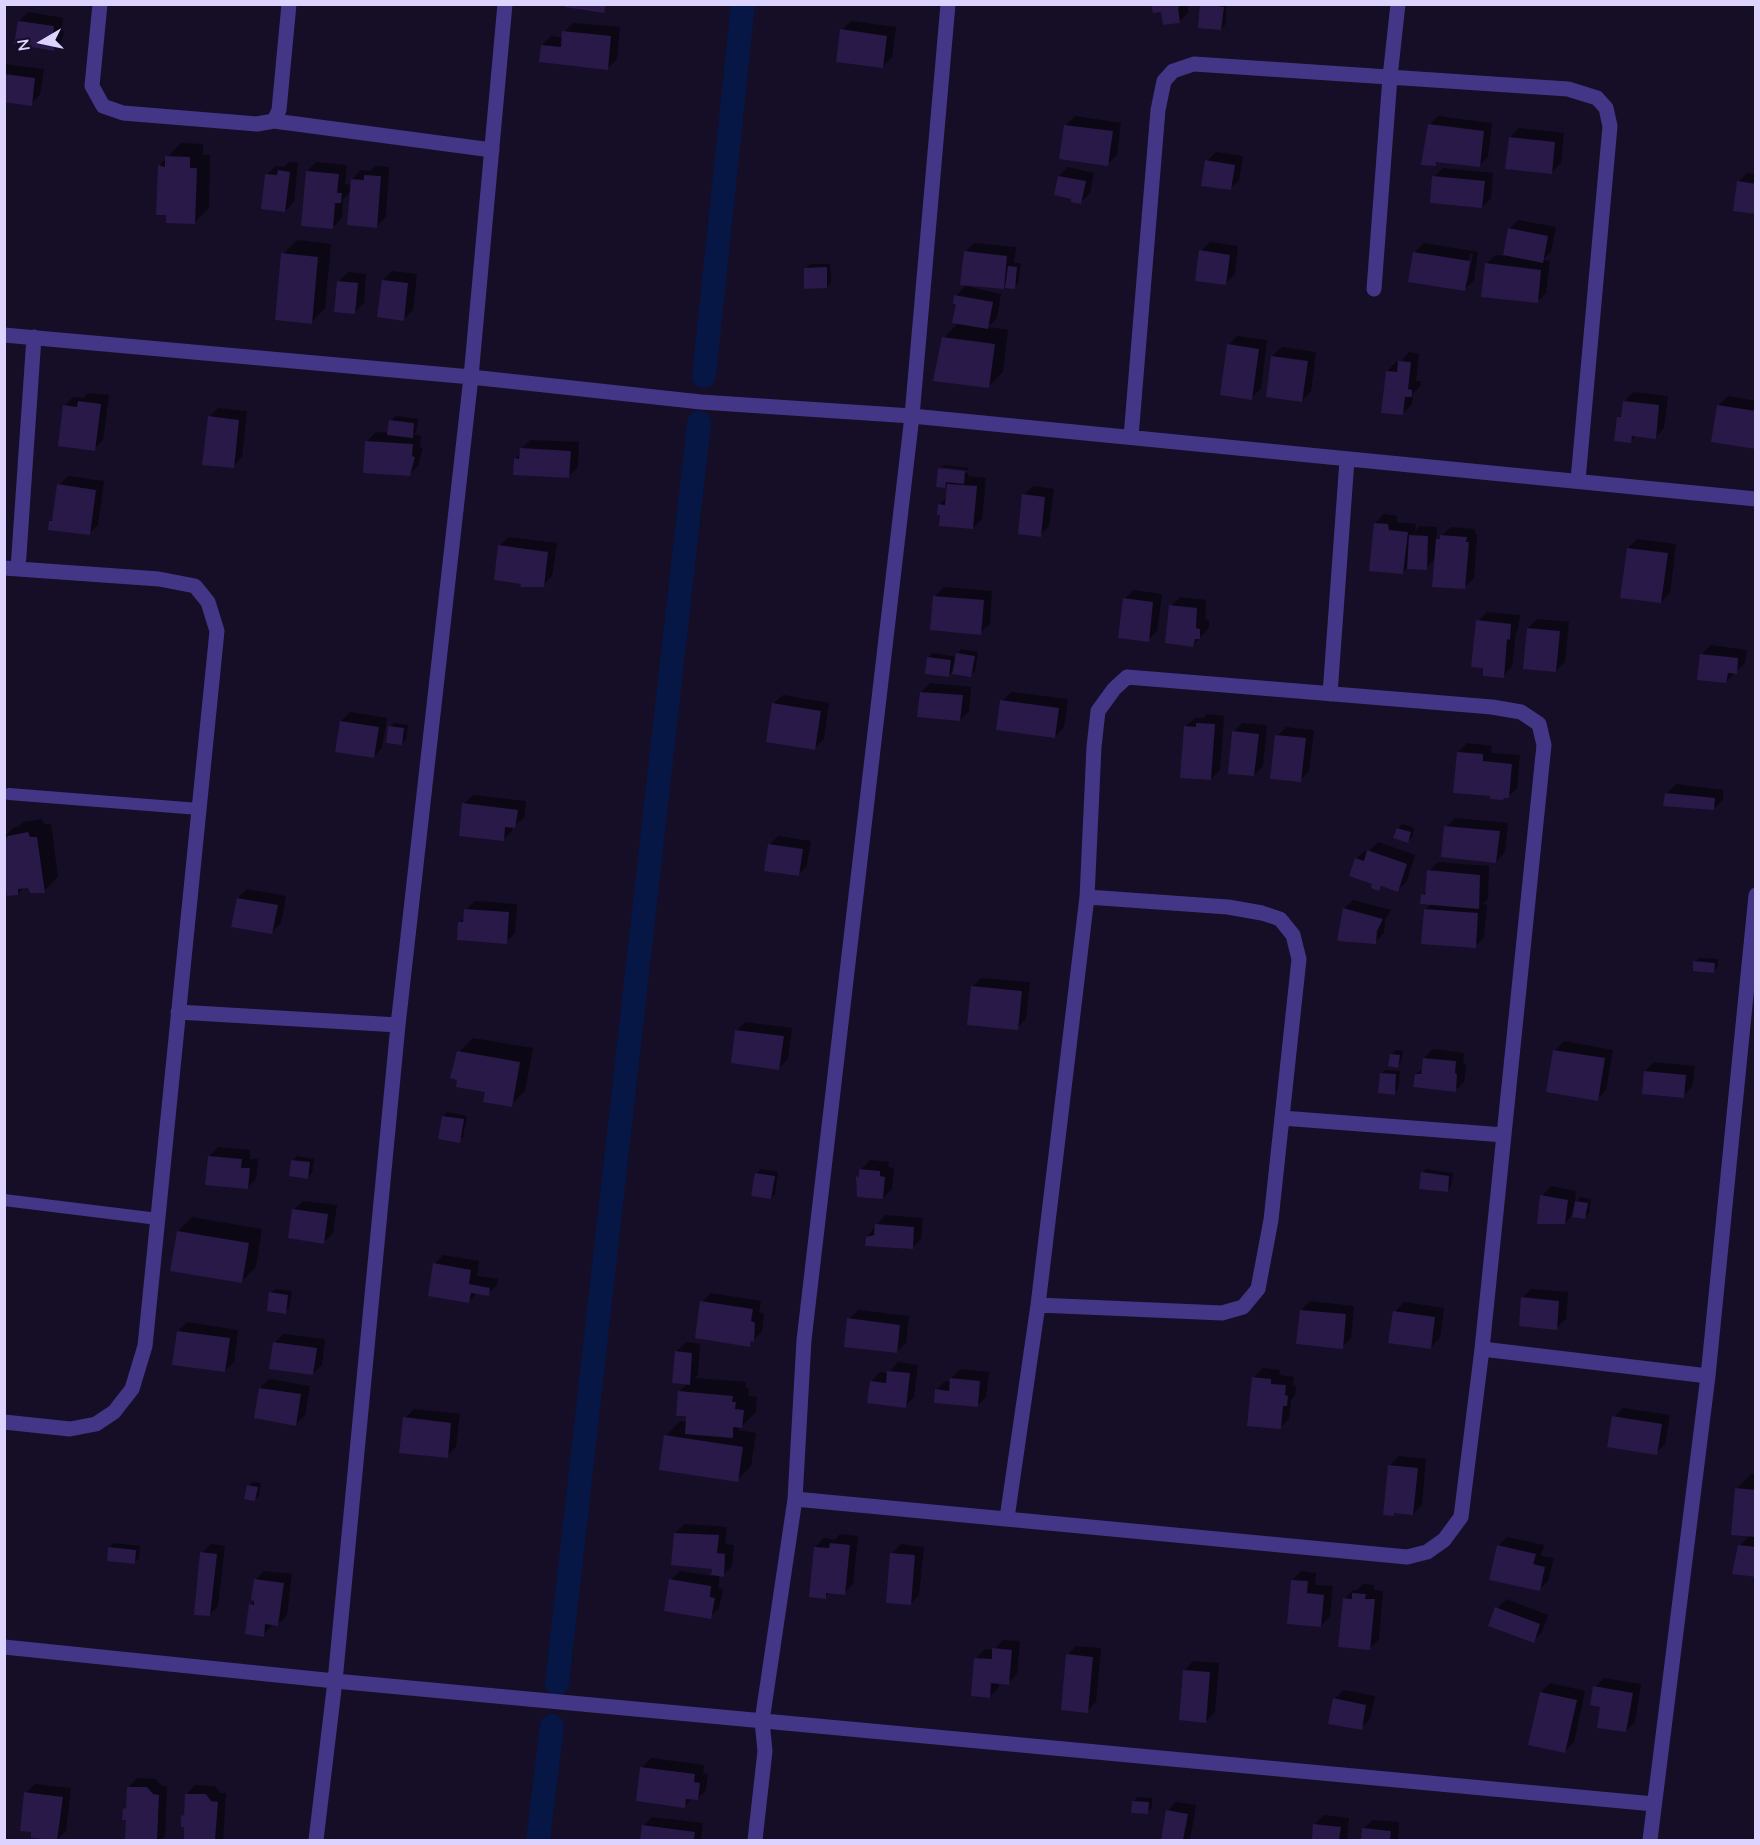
<!DOCTYPE html>
<style>
body{margin:0}
#map{position:relative;width:1760px;height:1845px;overflow:hidden;background:#150e26;font-family:"Nunito Sans",sans-serif}
canvas{display:block}
.frame{position:absolute;inset:0;border:6px solid #ddd3ff;pointer-events:none}
.north{position:absolute;left:12px;top:12px;width:60px;height:60px;-webkit-text-stroke:4px #150e26;paint-order:stroke;rotate:261deg;font-size:16px;font-weight:700;line-height:24px;text-align:center;color:#ddd3ff}
.north::after{content:'';display:block;margin:auto;width:21px;height:27px;background:#ddd3ff;clip-path:polygon(50% 0,100% 100%,50% 72%,0 100%)}
</style>
<div id="map">
<canvas width="1760" height="1845"></canvas>
<div class="frame"></div>
<div class="north">N</div>
</div>
<script>
const c = document.querySelector('canvas').getContext('2d');
c.lineJoin = 'round';
function fill(path, color) { c.fillStyle = color; c.fill(path, 'evenodd'); }
const toPath = rows => new Path2D(rows.map(r => 'M' + r).join(''));
function trace(path, color, width, dash) { c.strokeStyle = color; c.lineWidth = width; c.lineCap = dash ? 'butt' : 'round'; c.setLineDash(dash || []); c.stroke(path); }
const shadow = toPath([
 [1153,4,1187,4,1188,13,1179,22],
 [1202,4,1227,4,1225,25,1221,29],
 [28,12,63,18,61,31,64,31,62,40,53,49,19,21],
 [851,21,896,27,892,57,882,67,842,30],
 [573,23,620,27,617,59,608,68,542,45,551,36,563,38,564,32],
 [4,64,44,69,40,95,31,104,4,101],
 [1075,116,1121,123,1117,155,1108,164,1066,125],
 [1438,116,1492,123,1488,157,1479,166,1439,161,1435,165,1429,125],
 [1519,128,1564,133,1561,163,1552,172,1510,137],
 [181,143,203,144,203,155,210,155,209,208,195,222,159,166],
 [1216,152,1243,156,1239,180,1230,189,1207,161],
 [289,162,298,163,294,202,285,211,266,175,276,166,284,167],
 [316,162,347,165,345,184,352,185,352,179,361,170,370,171,375,166,389,167,386,217,377,226,351,191,343,199,342,218,333,227,307,171],
 [1068,167,1094,173,1090,193,1081,202,1059,176],
 [1443,168,1493,173,1491,198,1482,207,1434,177],
 [1747,173,1756,174,1756,213,1738,182],
 [1518,220,1556,227,1551,252,1543,260,1550,261,1546,293,1537,302,1486,264,1496,255,1504,256,1509,229],
 [297,240,331,244,325,308,311,322,283,254],
 [1210,242,1238,246,1235,274,1226,283,1201,251],
 [974,243,1016,247,1014,263,1021,263,1018,283,1014,287,1005,286,1004,288,965,252],
 [1424,243,1478,252,1474,280,1465,289,1415,252],
 [1470,253,1473,254,1468,281,1465,281],
 [810,264,830,264,831,282,827,287,806,268],
 [392,271,417,274,413,310,404,319,383,280],
 [348,272,366,274,364,303,354,313,339,281],
 [965,286,1001,294,997,318,988,327,1008,330,1003,372,989,386,944,338,959,322,956,296],
 [1237,336,1267,340,1261,389,1251,398,1228,345],
 [1282,347,1316,352,1311,392,1301,401,1272,356],
 [1409,352,1419,354,1416,381,1421,381,1420,387,1413,393,1412,404,1403,414,1387,371,1396,362,1400,363],
 [1633,392,1668,396,1664,428,1655,438,1636,435,1631,441,1618,418,1623,413,1624,402],
 [88,393,109,395,103,440,94,449,64,406,73,397,83,398],
 [1728,396,1756,401,1756,448,1719,405],
 [218,408,247,411,242,457,233,466,209,417],
 [395,416,418,419,416,432,414,435,421,436,420,447,423,448,418,466,409,475,367,441,376,432,389,433,391,421],
 [530,440,579,442,578,467,569,476,515,459,521,453,521,449],
 [944,465,968,468,968,470,942,467],
 [941,467,941,470,968,473,968,476,986,478,982,519,973,528,939,505,947,497,949,482,944,487,940,469],
 [68,476,104,481,98,525,89,534,50,521,54,518,59,485],
 [1033,486,1054,489,1049,526,1040,535,1024,495],
 [1384,514,1397,516,1397,522,1416,524,1415,531,1420,526,1437,527,1436,541,1451,527,1475,529,1475,534,1477,534,1474,578,1464,587,1436,558,1426,568,1408,567,1402,573,1375,523],
 [509,537,557,543,552,576,543,585,499,546],
 [1637,539,1676,544,1670,593,1661,602,1628,548],
 [944,587,992,591,990,624,980,633,935,596],
 [1133,590,1162,594,1157,631,1148,640,1124,599],
 [1180,597,1206,600,1205,619,1209,620,1209,628,1193,645,1171,606],
 [1487,612,1520,615,1518,629,1516,632,1512,667,1503,676,1478,621],
 [1537,619,1569,622,1565,662,1556,671,1528,628],
 [1711,645,1747,650,1745,663,1726,682,1702,654],
 [961,649,978,652,975,671,971,675,952,672,948,676,928,657,933,653,956,657],
 [930,683,971,687,969,711,960,720,921,692],
 [1011,692,1068,699,1064,727,1055,737,1002,701],
 [783,695,829,703,824,739,814,748,773,704],
 [350,712,387,718,382,748,373,757,341,721],
 [1207,714,1224,716,1220,770,1211,779,1185,727,1195,718,1203,718],
 [394,723,408,725,406,739,402,744,390,727],
 [1242,723,1267,725,1263,766,1254,775,1233,732],
 [1286,727,1314,730,1309,771,1300,780,1277,736],
 [1467,743,1492,746,1491,753,1520,755,1517,788,1508,797,1458,752],
 [1676,784,1723,790,1723,799,1714,809,1666,794],
 [473,795,526,801,524,818,513,826,512,831,503,840,464,804],
 [1455,818,1508,823,1505,852,1496,862,1446,827],
 [42,819,44,824,51,824,58,877,44,891,24,887,18,894,4,877,4,837,14,827,18,827,23,822],
 [1402,824,1414,828,1412,837,1408,841,1398,828],
 [778,836,811,841,807,866,798,875,769,845],
 [1378,842,1415,855,1407,881,1398,890,1384,885,1379,889,1356,859,1366,850,1369,851],
 [1438,862,1489,866,1488,899,1482,904,1487,905,1484,937,1475,947,1425,910,1431,904,1423,895,1427,890,1429,871],
 [247,889,286,896,281,923,272,932,238,898],
 [1353,900,1391,910,1385,920,1384,933,1375,942,1344,909],
 [475,901,517,904,515,933,506,942,460,922,465,917,466,910],
 [1699,958,1718,959,1718,967,1714,971,1695,962],
 [981,978,1030,982,1026,1019,1017,1028,972,987],
 [745,1022,792,1028,788,1059,779,1068,736,1031],
 [473,1038,533,1048,525,1091,511,1105,486,1091,459,1052],
 [1564,1041,1613,1050,1606,1090,1597,1099,1555,1050],
 [1433,1049,1464,1053,1463,1064,1466,1065,1464,1082,1455,1091,1416,1074,1423,1068,1424,1058],
 [1396,1050,1403,1051,1401,1062,1397,1066,1392,1054],
 [1654,1062,1695,1066,1692,1087,1683,1096,1645,1071],
 [1385,1070,1400,1071,1398,1089,1394,1093,1381,1074],
 [447,1112,467,1116,463,1137,459,1141,443,1116],
 [218,1147,250,1150,250,1159,258,1159,256,1179,247,1188,209,1156],
 [297,1156,314,1159,312,1173,308,1177,293,1161],
 [870,1160,889,1162,888,1167,894,1168,892,1189,883,1198,858,1177,860,1174,861,1169],
 [761,1169,778,1172,775,1194,771,1198,757,1173],
 [1426,1169,1453,1173,1451,1187,1447,1191,1422,1173],
 [1551,1186,1576,1191,1575,1203,1580,1197,1591,1199,1589,1213,1585,1217,1572,1215,1565,1223,1542,1196],
 [303,1201,337,1205,333,1233,324,1242,293,1210],
 [885,1215,923,1218,921,1239,912,1248,867,1237],
 [192,1217,262,1229,256,1267,242,1281,178,1231],
 [443,1255,479,1261,477,1276,498,1279,497,1285,488,1294,478,1292,469,1301,434,1264],
 [275,1289,292,1291,289,1308,285,1312,271,1293],
 [1531,1289,1568,1292,1566,1319,1556,1328,1522,1298],
 [711,1293,761,1301,759,1312,764,1314,762,1331,749,1345,702,1302],
 [1310,1301,1354,1306,1351,1338,1342,1347,1301,1310],
 [1404,1302,1444,1308,1440,1338,1431,1347,1395,1312],
 [858,1310,909,1316,906,1343,896,1352,849,1319],
 [187,1322,238,1330,234,1362,225,1371,178,1331],
 [283,1334,325,1339,322,1365,312,1374,274,1343],
 [686,1342,700,1344,698,1375,695,1378,746,1382,746,1388,749,1389,748,1396,757,1397,756,1412,738,1430,756,1433,751,1466,737,1480,666,1435,680,1421,687,1422,688,1415,679,1392,688,1383,677,1351],
 [898,1362,918,1365,914,1397,905,1406,871,1382,880,1372,889,1373],
 [1263,1368,1280,1370,1279,1375,1294,1377,1293,1386,1296,1387,1295,1395,1291,1400,1289,1419,1280,1428,1254,1377],
 [961,1369,989,1372,986,1397,977,1406,936,1390,945,1381,951,1382,951,1378],
 [269,1379,310,1386,305,1415,296,1424,260,1388],
 [1623,1408,1670,1415,1665,1444,1656,1453,1614,1417],
 [414,1409,460,1414,456,1447,447,1456,405,1418],
 [1399,1456,1426,1459,1422,1505,1413,1514,1396,1512,1393,1515,1390,1465],
 [1751,1474,1756,1475,1756,1575,1740,1546,1750,1535,1737,1488],
 [252,1482,261,1483,259,1496,255,1500,248,1486],
 [685,1524,727,1527,725,1544,734,1545,732,1566,723,1575,720,1575,718,1588,723,1589,719,1608,710,1617,671,1580,680,1571,712,1576,713,1568,675,1533],
 [840,1534,858,1536,853,1584,844,1593,830,1592,825,1597,815,1547,824,1538,835,1540],
 [1507,1537,1544,1545,1541,1556,1554,1558,1548,1581,1539,1590,1498,1546],
 [113,1543,140,1546,139,1558,135,1562,109,1548],
 [211,1544,225,1546,218,1606,209,1615,202,1553],
 [901,1544,924,1547,919,1595,910,1604,892,1553],
 [264,1571,292,1574,287,1615,278,1624,273,1624,263,1635,251,1605,257,1599,255,1580],
 [1301,1571,1316,1573,1315,1585,1333,1586,1330,1616,1321,1626,1292,1580],
 [1363,1584,1374,1585,1374,1590,1383,1591,1379,1639,1370,1648,1344,1599,1353,1590,1357,1590],
 [1506,1599,1548,1615,1542,1632,1533,1641,1490,1625,1497,1608],
 [1003,1640,1020,1641,1017,1674,1008,1683,999,1682,999,1687,990,1696,976,1658,985,1649,994,1650],
 [1076,1646,1101,1648,1096,1702,1087,1711,1067,1655],
 [1193,1661,1219,1663,1215,1712,1206,1721,1184,1671],
 [1604,1678,1641,1684,1635,1722,1626,1731,1602,1705,1595,1687],
 [1550,1683,1585,1691,1574,1742,1565,1751,1541,1692],
 [1344,1690,1375,1696,1370,1719,1361,1728,1334,1699],
 [651,1758,704,1765,703,1773,708,1774,706,1790,697,1799,693,1798,685,1806,642,1767],
 [137,1778,156,1779,162,1786,167,1786,165,1837,161,1840,138,1840,127,1807,128,1788],
 [35,1784,71,1788,66,1831,57,1840,32,1837,26,1793],
 [195,1785,215,1786,220,1793,226,1793,223,1840,185,1840,186,1795],
 [1137,1797,1152,1798,1152,1808,1148,1812,1133,1802],
 [1176,1802,1196,1805,1190,1840,1162,1840,1167,1811],
 [1324,1815,1349,1818,1347,1840,1313,1840,1315,1824],
 [652,1817,703,1823,701,1840,641,1840,643,1826],
 [1373,1820,1399,1822,1398,1840,1362,1840,1363,1829]
]);
const canal = toPath([
 [704,376,743,4],
 [557,1683,699,423],
 [538,1840,552,1726]
]);
const building = toPath([
 [566,4,606,4,604,13,565,7],
 [1151,4,1184,4,1178,7,1180,23,1163,25,1161,12,1153,13],
 [1200,4,1224,7,1221,30,1198,28],
 [18,21,54,26,52,40,55,40,54,51,14,44],
 [840,29,887,36,883,68,836,62],
 [562,31,611,36,608,70,539,62,541,45,561,47],
 [4,74,35,78,32,106,4,102],
 [1428,124,1484,131,1480,167,1436,162,1436,166,1421,165],
 [1064,125,1113,131,1108,166,1059,159],
 [1509,137,1555,142,1552,174,1505,169],
 [165,156,190,157,190,168,197,168,195,224,166,223,166,215,156,215,158,165,165,167],
 [1205,160,1235,165,1231,190,1201,186],
 [278,170,290,172,285,212,261,209,265,174,277,175],
 [306,171,339,174,337,193,342,193,341,203,335,203,333,229,301,226],
 [364,175,381,176,377,228,347,225,351,179,364,180],
 [1058,176,1086,181,1081,204,1071,202,1071,199,1054,195],
 [1432,176,1485,181,1482,208,1430,203],
 [1737,181,1756,184,1756,214,1733,211],
 [1508,228,1548,236,1543,263,1503,255],
 [1199,250,1230,255,1226,285,1195,281],
 [964,251,1007,256,1004,289,960,285],
 [1413,252,1470,261,1465,291,1408,282],
 [281,253,318,257,312,324,275,320],
 [1485,263,1541,270,1538,303,1481,297],
 [1008,266,1017,267,1015,289,1005,288],
 [827,267,827,288,804,289,804,268],
 [382,280,408,283,404,321,377,317],
 [337,281,358,283,355,314,334,312],
 [954,295,993,302,988,329,952,323,956,304,953,304],
 [942,337,995,344,989,388,933,381],
 [1227,344,1259,349,1252,400,1220,395],
 [1271,356,1308,361,1302,402,1266,397],
 [1398,361,1411,362,1408,389,1412,390,1412,397,1405,397,1403,415,1381,413,1386,371,1397,372],
 [78,401,101,404,95,451,58,446,63,405,77,407],
 [1623,401,1659,405,1656,439,1632,436,1631,443,1614,441,1617,417,1621,417],
 [1717,405,1756,411,1756,449,1711,442],
 [208,416,239,420,234,468,202,465],
 [389,420,414,423,413,438,387,435],
 [365,441,413,444,412,456,415,457,410,476,363,473],
 [520,448,571,451,569,478,513,475,514,458,519,459],
 [938,468,965,471,964,484,946,482,945,488,936,487],
 [57,484,96,490,90,535,48,530,49,521,52,521],
 [947,484,977,486,973,529,939,526,940,515,937,515,938,504,945,505],
 [1022,494,1045,497,1041,537,1018,534],
 [1374,523,1388,524,1389,530,1408,532,1403,574,1369,571],
 [1409,535,1428,536,1427,570,1407,569],
 [1440,535,1467,537,1466,542,1469,542,1465,589,1432,587,1436,539,1440,539],
 [498,545,548,552,544,587,520,587,521,584,494,580],
 [1627,548,1668,553,1661,603,1620,598],
 [933,596,984,600,981,635,930,630],
 [1123,598,1153,602,1149,642,1118,638],
 [1169,605,1197,608,1196,628,1200,629,1200,639,1195,639,1193,647,1165,643],
 [1476,620,1511,624,1510,640,1507,639,1504,678,1483,676,1483,668,1471,667],
 [1527,628,1560,631,1556,672,1523,669],
 [956,653,975,656,971,677,952,674],
 [1700,654,1738,658,1737,674,1728,673,1726,683,1697,680],
 [927,657,951,660,949,677,925,674],
 [920,692,963,695,960,721,917,717],
 [1000,700,1059,708,1055,738,996,730],
 [772,703,821,711,815,750,766,742],
 [340,721,379,727,374,758,335,752],
 [1196,723,1215,724,1211,780,1180,778,1184,726,1196,727],
 [388,726,404,728,402,745,386,743],
 [1232,731,1259,734,1254,776,1228,774],
 [1275,735,1306,738,1301,782,1270,779],
 [1457,752,1483,754,1483,761,1512,764,1509,798,1504,798,1503,800,1490,799,1490,796,1453,793],
 [1665,793,1715,798,1714,810,1663,806],
 [462,803,518,810,515,828,505,827,504,841,459,836],
 [1444,826,1500,831,1496,863,1441,857],
 [1397,828,1411,832,1408,843,1393,838],
 [28,832,30,837,37,837,45,893,30,893,28,888,18,889,18,895,7,896,4,880,4,840,8,836],
 [768,844,803,849,799,876,764,871],
 [1367,850,1407,864,1398,892,1381,886,1379,891,1371,888,1372,884,1349,876,1355,858,1364,861],
 [1427,870,1480,875,1479,909,1420,904,1421,894,1425,895],
 [237,898,278,905,272,934,231,927],
 [1343,908,1383,919,1377,931,1376,944,1337,941],
 [464,909,509,912,507,944,457,940,458,922,463,922],
 [1424,909,1478,913,1476,948,1421,944],
 [1693,961,1715,963,1714,973,1693,971],
 [971,986,1022,991,1018,1030,967,1025],
 [735,1030,784,1036,779,1070,731,1063],
 [1553,1050,1605,1058,1598,1101,1546,1092],
 [457,1051,520,1062,512,1107,483,1102,485,1092,456,1087,457,1080,450,1078],
 [1390,1054,1400,1055,1398,1068,1388,1066],
 [1423,1058,1456,1061,1455,1073,1457,1074,1456,1092,1413,1087,1415,1074,1421,1074],
 [1644,1071,1686,1075,1684,1098,1642,1094],
 [1380,1073,1396,1074,1395,1095,1378,1093],
 [442,1116,464,1119,460,1143,438,1139],
 [208,1156,242,1159,241,1168,250,1168,248,1189,205,1185],
 [291,1160,310,1162,308,1179,289,1176],
 [859,1169,880,1171,880,1176,885,1177,883,1199,857,1197,856,1176,859,1177],
 [1421,1172,1449,1176,1448,1192,1419,1189],
 [755,1173,775,1176,771,1199,751,1196],
 [1540,1195,1568,1200,1565,1224,1537,1224],
 [1575,1201,1588,1203,1585,1219,1572,1217],
 [292,1209,328,1214,324,1244,288,1238],
 [875,1224,914,1227,913,1249,865,1246,866,1237,874,1235],
 [177,1231,249,1243,242,1283,170,1271],
 [433,1263,471,1270,469,1284,490,1288,489,1296,471,1293,469,1303,428,1296],
 [269,1292,288,1295,286,1314,267,1311],
 [1521,1297,1559,1301,1557,1330,1519,1326],
 [700,1301,753,1309,751,1321,755,1323,754,1342,751,1341,750,1347,695,1338],
 [1300,1310,1346,1314,1343,1349,1296,1344],
 [1393,1311,1435,1317,1431,1349,1388,1343],
 [847,1318,900,1325,897,1353,844,1347],
 [177,1331,230,1338,225,1372,172,1365],
 [273,1342,317,1348,313,1375,269,1369],
 [675,1351,692,1353,690,1385,672,1383],
 [887,1371,910,1373,906,1408,867,1403,870,1381,886,1383],
 [1252,1377,1271,1379,1271,1384,1286,1385,1285,1395,1288,1396,1287,1406,1283,1406,1281,1429,1247,1426],
 [950,1378,980,1381,978,1407,934,1403,935,1389,949,1391],
 [259,1388,301,1394,296,1426,254,1418],
 [678,1391,733,1396,732,1402,736,1402,735,1409,744,1410,742,1428,733,1427,733,1438,685,1434,686,1416,676,1416],
 [1612,1416,1662,1424,1657,1455,1607,1447],
 [403,1417,451,1423,448,1458,399,1453],
 [664,1435,743,1447,738,1482,659,1470],
 [1388,1465,1418,1468,1413,1515,1394,1513,1394,1516,1383,1515],
 [247,1485,258,1487,255,1501,244,1499],
 [1735,1488,1756,1490,1756,1537,1731,1535],
 [674,1533,719,1535,717,1553,725,1554,724,1577,711,1575,712,1569,671,1565],
 [830,1543,850,1545,845,1595,826,1593,826,1599,809,1597,814,1547,829,1548],
 [1497,1545,1536,1554,1533,1564,1545,1567,1540,1591,1489,1580],
 [1738,1545,1756,1547,1756,1577,1732,1574],
 [108,1547,136,1550,135,1564,107,1561],
 [200,1552,217,1554,210,1616,194,1615],
 [890,1553,915,1555,911,1605,886,1603],
 [254,1579,284,1583,278,1626,265,1624,264,1637,245,1634,249,1604,254,1605,254,1601,251,1600],
 [669,1579,711,1586,710,1597,715,1598,711,1619,664,1611],
 [1291,1580,1308,1581,1307,1593,1324,1595,1321,1627,1287,1624],
 [1352,1593,1366,1594,1365,1599,1375,1599,1370,1650,1338,1647,1343,1598,1352,1599],
 [1495,1607,1540,1624,1534,1643,1488,1626],
 [992,1648,1012,1650,1009,1685,991,1683,990,1698,971,1696,974,1658,992,1659],
 [1066,1654,1093,1657,1088,1713,1061,1710],
 [1183,1670,1210,1672,1206,1723,1179,1720],
 [1593,1686,1633,1693,1626,1732,1597,1728,1600,1707,1590,1705],
 [1540,1692,1577,1700,1565,1753,1528,1745],
 [1333,1698,1366,1705,1362,1730,1328,1724],
 [640,1767,695,1774,694,1782,700,1783,698,1800,686,1799,685,1808,636,1801],
 [127,1787,147,1787,153,1794,159,1795,157,1840,125,1839,126,1820,122,1820,123,1809,126,1808],
 [24,1792,63,1797,57,1840,31,1838,31,1832,20,1831],
 [185,1794,206,1794,211,1801,218,1802,215,1840,184,1840,184,1827,181,1827,181,1816,184,1815],
 [1132,1801,1149,1802,1148,1814,1131,1813],
 [1166,1810,1188,1814,1183,1840,1161,1840],
 [1313,1824,1341,1827,1339,1840,1312,1840],
 [642,1825,695,1832,694,1840,640,1840],
 [1362,1828,1391,1831,1390,1840,1361,1840]
]);
const service = toPath([
 [9,794,199,809],
 [4,1200,158,1219]
]);
const minor = toPath([
 [100,4,92,86,103,106,123,113,257,124,274,121,279,110,289,4],
 [274,121,492,150],
 [1374,289,1390,77,1398,4],
 [4,335,471,377,701,402,912,416,1756,499],
 [1131,437,1158,110,1164,81,1173,71,1194,64,1568,89,1597,98,1606,108,1610,126,1578,480],
 [4,568,159,579,195,586,208,602,217,631,145,1346,132,1389,114,1412,96,1424,70,1429,4,1422],
 [18,569,34,337],
 [1330,694,1347,460],
 [178,1012,398,1025],
 [1282,1118,1504,1135],
 [1038,1305,1222,1313,1243,1307,1258,1289,1271,1220,1299,959,1293,935,1280,919,1262,913,1228,907,1087,897],
 [1482,1349,1708,1376],
 [795,1499,1407,1557,1427,1552,1444,1540,1461,1517,1482,1349,1544,745,1539,724,1521,712,1492,707,1127,677,1114,689,1098,711,1094,747,1087,897,1038,1305,1007,1518],
 [4,1647,335,1681,1654,1804],
 [316,1840,335,1681,398,1025,471,377,505,4],
 [755,1840,765,1751,762,1721,795,1499,804,1340,912,416,948,4],
 [1650,1840,1708,1376,1756,895]
]);
fill(shadow, '#0007');
trace(canal, '#071745', 24);
fill(building, '#281948');
trace(service, '#433687', 12);
trace(minor, '#433687', 15);
</script>
